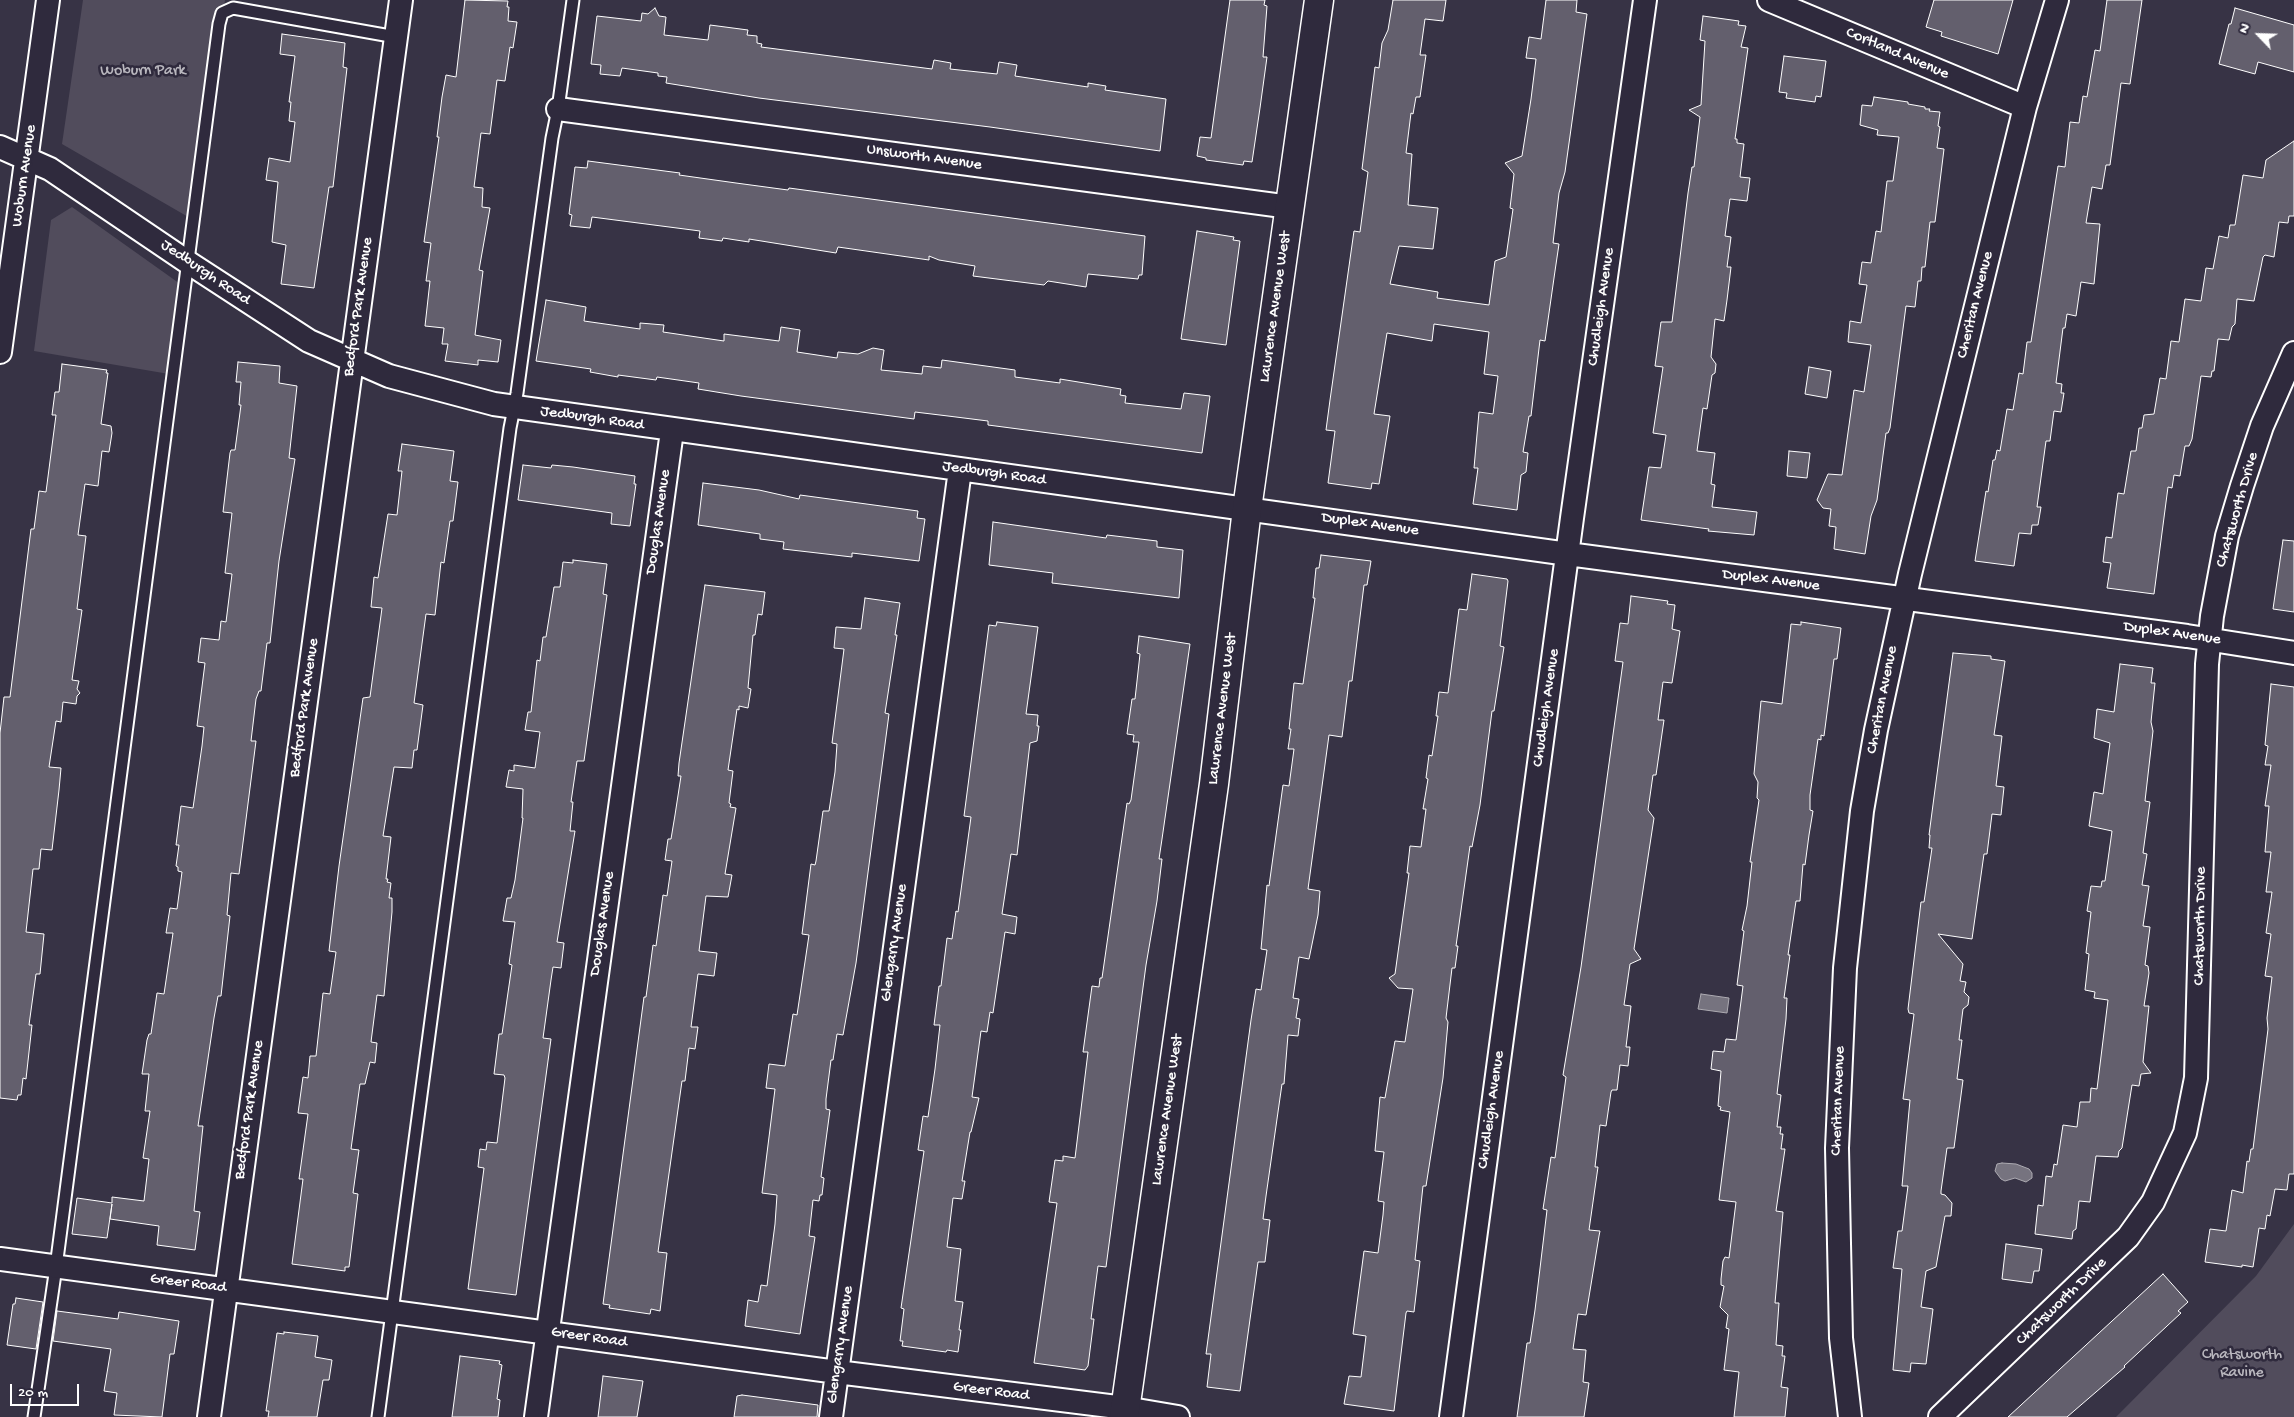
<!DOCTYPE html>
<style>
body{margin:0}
#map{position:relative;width:2294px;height:1417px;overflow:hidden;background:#373345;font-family:"Gochi Hand",sans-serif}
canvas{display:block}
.north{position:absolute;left:2234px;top:10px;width:50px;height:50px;-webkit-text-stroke:4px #2f2a3d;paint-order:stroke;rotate:294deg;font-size:14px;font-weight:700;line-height:20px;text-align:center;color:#fff}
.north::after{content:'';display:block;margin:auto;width:18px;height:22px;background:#fff;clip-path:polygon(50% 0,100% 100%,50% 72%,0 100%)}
.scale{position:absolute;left:10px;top:1384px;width:69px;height:22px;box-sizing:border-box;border:2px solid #fff;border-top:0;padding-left:6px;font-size:15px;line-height:18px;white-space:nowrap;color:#fff;-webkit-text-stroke:4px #2f2a3d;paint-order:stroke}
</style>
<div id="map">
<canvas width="2294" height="1417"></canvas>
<div class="north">N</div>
<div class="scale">20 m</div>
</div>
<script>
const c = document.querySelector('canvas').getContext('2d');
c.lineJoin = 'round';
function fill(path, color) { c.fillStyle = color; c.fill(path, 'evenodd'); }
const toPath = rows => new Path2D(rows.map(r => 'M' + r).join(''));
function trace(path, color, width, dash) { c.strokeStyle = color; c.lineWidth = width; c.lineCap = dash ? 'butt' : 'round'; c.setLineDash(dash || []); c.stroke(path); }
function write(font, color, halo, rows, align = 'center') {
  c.font = font + ' "Gochi Hand",sans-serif'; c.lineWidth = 5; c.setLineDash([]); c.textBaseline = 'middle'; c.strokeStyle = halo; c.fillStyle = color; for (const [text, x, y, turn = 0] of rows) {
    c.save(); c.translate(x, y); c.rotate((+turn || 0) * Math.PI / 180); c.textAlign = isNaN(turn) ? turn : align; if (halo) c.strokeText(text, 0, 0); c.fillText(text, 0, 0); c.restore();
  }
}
const green = toPath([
 [83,0,225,0,190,218,62,144],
 [72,207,183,286,169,374,34,351,51,220],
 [2294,1224,2294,1417,2116,1417,2256,1276]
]);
const water = toPath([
 [1701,994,1729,998,1727,1013,1698,1009,1701,994],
 [2002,1163,2016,1164,2029,1169,2032,1173,2032,1178,2026,1182,2015,1178,2005,1181,2001,1179,1995,1171,1997,1164,2002,1163]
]);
const building = toPath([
 [465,0,508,1,507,7,509,7,508,21,517,22,513,48,510,47,505,81,497,80,490,134,481,133,474,187,483,188,482,207,490,208,479,270,483,271,475,335,501,340,498,362,478,360,478,365,445,361,448,344,442,344,444,328,425,326,430,281,426,281,431,243,424,242,439,137,437,137,442,97,446,75,456,77,465,0],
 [1230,0,1265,0,1264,5,1267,6,1263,57,1267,57,1260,108,1252,162,1244,161,1243,165,1206,160,1206,158,1197,156,1200,137,1211,138,1230,0],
 [1393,0,1446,0,1443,21,1425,19,1420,55,1426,55,1420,97,1416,97,1413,114,1411,113,1406,153,1412,154,1408,205,1438,208,1433,249,1399,246,1390,284,1438,292,1437,298,1489,305,1495,261,1506,257,1513,209,1510,208,1514,174,1505,163,1522,156,1531,99,1536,59,1526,58,1529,37,1541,39,1546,0,1577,0,1576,12,1587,14,1565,172,1559,193,1553,243,1559,244,1555,271,1545,341,1540,340,1531,416,1529,416,1523,452,1528,453,1526,472,1521,475,1517,510,1473,504,1478,468,1474,468,1479,412,1493,414,1498,376,1484,374,1489,332,1434,324,1432,341,1387,333,1374,414,1390,416,1379,484,1372,483,1371,489,1328,483,1335,431,1326,430,1330,400,1354,231,1360,232,1368,172,1362,169,1375,67,1379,68,1382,43,1388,30,1393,0],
 [1934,0,2013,0,1998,54,1941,36,1942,32,1926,27,1934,0],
 [2107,0,2142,0,2130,84,2121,83,2110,165,2106,165,2102,189,2092,187,2086,223,2100,224,2094,284,2081,282,2076,316,2067,314,2065,328,2063,328,2056,383,2062,384,2061,393,2064,393,2061,412,2054,411,2050,441,2046,441,2037,507,2041,507,2038,525,2032,525,2031,534,2019,533,2014,566,1975,561,1986,491,1988,492,1993,460,1995,460,1997,450,2000,451,2007,409,2013,410,2019,373,2023,374,2027,342,2031,342,2058,166,2065,167,2070,122,2079,123,2083,96,2087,97,2095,50,2100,51,2107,0],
 [655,8,659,16,666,17,664,35,708,40,710,25,748,30,747,35,757,36,757,43,762,44,761,47,932,69,934,60,951,63,950,69,997,74,999,62,1017,65,1015,76,1088,87,1088,83,1106,86,1105,90,1166,99,1160,151,990,127,759,98,666,83,667,77,658,76,658,73,622,68,620,76,600,74,601,65,591,64,597,16,641,21,642,13,648,14,655,8],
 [2235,8,2294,25,2294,72,2258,62,2255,74,2219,64,2229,24,2231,24,2235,8],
 [1703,16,1739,21,1738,25,1746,26,1741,47,1748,48,1735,139,1737,139,1737,143,1744,144,1740,177,1750,178,1747,201,1730,199,1725,236,1731,237,1727,267,1731,267,1727,300,1724,321,1715,319,1711,357,1716,364,1715,373,1712,375,1707,409,1703,408,1697,451,1715,453,1711,484,1715,485,1712,507,1757,512,1754,535,1708,531,1709,529,1641,520,1649,467,1661,468,1666,435,1653,433,1663,367,1655,366,1661,322,1672,322,1688,193,1692,167,1694,167,1700,117,1689,110,1701,105,1705,41,1700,40,1703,16],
 [282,34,345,43,343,67,347,68,333,187,329,187,314,288,281,284,286,245,272,242,278,182,266,180,269,158,290,162,295,122,289,121,291,102,289,102,295,56,280,54,282,34],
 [1784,56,1826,61,1821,97,1816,96,1815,102,1786,98,1787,93,1779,92,1784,56],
 [1874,97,1908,102,1908,104,1925,107,1925,109,1930,109,1929,111,1940,112,1938,126,1940,127,1937,148,1944,149,1935,222,1930,222,1925,267,1922,267,1921,281,1918,281,1915,307,1906,306,1890,428,1888,433,1886,433,1877,500,1871,516,1865,554,1834,549,1836,527,1829,526,1831,509,1823,508,1817,500,1828,474,1842,475,1854,390,1864,392,1871,345,1848,342,1850,321,1861,323,1867,285,1859,284,1862,262,1871,263,1876,231,1881,232,1887,181,1893,181,1899,137,1877,135,1878,130,1860,125,1862,105,1872,106,1874,97],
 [2294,141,2294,216,2289,216,2288,223,2279,222,2274,257,2265,255,2263,257,2254,301,2237,299,2235,324,2232,327,2229,340,2218,339,2214,371,2212,371,2211,377,2201,376,2192,439,2189,446,2185,446,2180,476,2174,475,2172,488,2168,487,2154,594,2107,588,2111,563,2103,562,2106,537,2112,538,2118,493,2124,494,2131,451,2136,451,2139,428,2142,428,2144,415,2154,414,2160,378,2166,379,2171,341,2179,342,2185,299,2201,301,2206,268,2213,269,2219,236,2228,238,2230,225,2235,225,2243,175,2263,178,2266,160,2294,141],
 [588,161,680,173,679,175,736,183,788,190,789,188,1145,236,1142,275,1139,275,1138,279,1088,274,1086,287,1048,281,1044,285,973,276,975,266,939,260,929,256,929,260,838,247,836,253,749,239,749,242,723,238,722,241,699,238,700,231,592,217,590,228,570,226,572,215,569,214,575,167,587,168,588,161],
 [1197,231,1234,237,1233,240,1240,241,1226,345,1181,339,1197,231],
 [546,300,586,307,584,321,640,329,640,323,664,325,663,332,724,341,724,334,779,341,781,327,800,330,797,352,837,358,838,352,858,354,873,348,884,350,881,370,922,374,923,366,941,368,942,360,1015,370,1015,377,1060,383,1060,379,1121,389,1120,395,1126,396,1125,403,1181,409,1184,393,1210,396,1202,453,988,425,988,421,948,416,915,412,914,419,741,396,698,389,699,383,657,377,656,380,618,375,618,377,590,372,591,369,536,361,546,300],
 [238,362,280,366,279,383,297,386,289,458,295,459,279,561,270,643,267,643,261,691,259,691,256,699,251,741,256,741,239,874,231,873,227,915,230,916,221,996,218,996,214,1018,198,1126,203,1126,194,1211,200,1212,195,1250,157,1245,159,1226,110,1219,112,1204,107,1238,72,1234,77,1198,112,1203,112,1197,144,1201,149,1159,143,1158,150,1111,145,1111,149,1074,142,1074,147,1040,149,1034,151,1034,157,993,164,994,173,933,166,933,170,908,177,909,182,872,178,871,178,867,176,866,179,845,176,845,181,806,193,808,202,746,204,727,197,726,205,663,198,662,201,638,219,640,221,621,226,622,232,574,225,573,232,513,223,512,230,453,231,450,235,450,241,405,239,405,241,382,236,382,238,362],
 [62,364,107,370,106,373,108,373,101,424,111,426,112,433,109,452,102,451,98,486,85,484,78,535,86,536,77,609,82,610,72,680,79,681,77,689,80,693,77,696,76,704,63,702,61,722,56,721,49,767,61,768,59,790,52,850,41,849,39,869,33,869,26,932,44,934,40,974,36,974,29,1025,32,1025,26,1079,23,1078,21,1095,18,1095,17,1100,0,1098,0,733,4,697,10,697,31,529,34,529,39,491,46,492,56,415,52,415,55,392,59,392,62,364],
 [1809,367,1831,371,1827,398,1805,394,1809,367],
 [402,444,454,451,450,481,458,482,453,521,450,521,444,563,441,562,435,615,426,614,414,703,423,705,417,750,414,750,412,768,394,767,383,836,391,837,386,879,388,879,387,882,391,883,389,898,392,898,392,912,384,996,377,995,371,1042,377,1043,375,1063,370,1062,365,1084,360,1084,351,1149,359,1150,353,1193,358,1194,349,1267,345,1267,345,1271,292,1264,303,1179,299,1179,308,1114,298,1113,303,1077,308,1078,310,1056,316,1056,323,993,330,994,336,952,329,951,339,866,363,698,370,697,382,608,371,607,374,577,378,578,388,514,397,515,402,471,398,471,402,444],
 [1789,451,1810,453,1807,478,1787,476,1789,451],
 [523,465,551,468,552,465,573,467,635,476,634,484,636,484,630,526,611,524,612,513,518,500,523,465],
 [703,483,759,490,799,499,800,495,918,511,917,518,925,519,919,561,852,553,852,557,783,549,784,542,760,539,760,534,698,525,703,483],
 [993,522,1106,538,1107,535,1157,541,1157,547,1183,550,1179,598,1052,583,1053,573,989,565,993,522],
 [2283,540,2294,541,2294,612,2273,609,2283,540],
 [1321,555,1371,561,1367,585,1364,585,1352,681,1349,681,1342,737,1329,735,1308,889,1320,891,1318,915,1309,959,1299,957,1293,998,1299,999,1296,1018,1300,1019,1298,1036,1288,1035,1284,1084,1282,1084,1266,1196,1263,1219,1270,1220,1265,1262,1258,1262,1240,1391,1207,1387,1211,1354,1206,1354,1251,1020,1256,989,1261,990,1267,950,1261,949,1267,885,1269,886,1283,785,1289,786,1294,749,1288,749,1291,729,1289,729,1294,683,1303,684,1315,598,1313,598,1316,568,1319,568,1321,555],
 [573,560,607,564,603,594,607,595,584,761,577,761,571,802,573,802,570,831,575,831,557,942,564,943,561,968,553,967,551,980,543,1038,551,1039,516,1295,468,1289,484,1168,478,1167,480,1149,486,1150,487,1142,497,1143,505,1078,504,1075,494,1074,499,1034,502,1034,512,965,509,964,515,922,503,921,507,898,511,898,515,880,523,818,522,818,523,789,506,787,509,770,514,771,514,765,535,768,540,732,525,730,528,712,531,712,537,660,540,661,543,637,546,637,554,587,560,587,563,562,573,563,573,560],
 [1472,574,1507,579,1508,581,1500,646,1504,647,1494,711,1492,711,1480,805,1472,847,1470,846,1456,946,1458,946,1455,968,1452,968,1446,1018,1448,1022,1443,1078,1426,1186,1423,1186,1415,1260,1420,1261,1414,1312,1407,1311,1406,1313,1394,1411,1344,1404,1349,1376,1361,1377,1366,1336,1353,1334,1364,1251,1378,1253,1383,1215,1384,1202,1378,1201,1384,1152,1375,1151,1380,1097,1385,1098,1395,1041,1405,1042,1413,989,1398,988,1389,978,1395,974,1409,873,1407,873,1410,846,1421,847,1426,809,1423,809,1428,779,1426,778,1429,755,1432,756,1438,716,1436,716,1439,692,1448,693,1459,609,1467,610,1472,574],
 [705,585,765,592,762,615,758,614,755,635,753,635,748,688,751,689,748,708,739,706,739,710,737,709,728,770,733,771,729,803,731,804,730,807,736,808,725,874,732,875,728,897,706,896,699,951,717,953,714,976,698,974,691,1027,698,1027,695,1049,689,1048,685,1081,682,1081,658,1252,667,1253,660,1311,651,1309,650,1314,609,1308,610,1305,603,1304,644,997,646,997,653,945,656,946,663,895,667,896,672,861,665,860,668,839,671,839,675,815,681,776,678,776,679,763,705,585],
 [1631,596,1668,601,1667,604,1675,605,1672,629,1680,631,1672,683,1663,682,1658,720,1664,720,1656,775,1653,775,1648,810,1654,818,1634,949,1641,959,1630,964,1624,1005,1631,1006,1626,1047,1630,1047,1628,1066,1620,1065,1617,1090,1612,1090,1611,1092,1606,1126,1600,1125,1595,1167,1598,1167,1589,1230,1600,1231,1599,1236,1586,1315,1578,1314,1573,1349,1586,1350,1583,1382,1589,1383,1584,1417,1517,1417,1527,1343,1530,1343,1535,1310,1547,1210,1543,1209,1551,1157,1555,1158,1566,1077,1563,1075,1581,967,1623,662,1615,661,1620,623,1628,624,1631,596],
 [865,598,900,603,895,635,897,635,885,713,889,714,856,963,843,1035,837,1034,833,1060,831,1060,826,1099,826,1109,830,1110,821,1177,824,1178,822,1195,820,1195,819,1201,813,1200,809,1236,815,1237,800,1334,745,1326,748,1300,758,1302,761,1285,767,1286,775,1224,777,1195,762,1193,775,1089,766,1088,769,1064,785,1066,793,1014,797,1015,809,935,802,934,811,864,815,865,816,861,823,811,829,811,835,772,837,744,832,743,844,649,834,648,836,627,861,629,865,598],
 [997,622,1038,627,1026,714,1038,715,1037,726,1039,726,1037,741,1030,743,1017,855,1011,854,1002,914,1017,917,1015,934,1005,932,993,1013,990,1012,987,1032,981,1031,972,1097,979,1098,971,1132,970,1132,962,1181,965,1181,962,1199,953,1198,947,1247,961,1249,955,1301,963,1302,959,1330,961,1330,958,1352,947,1350,946,1352,902,1346,903,1341,900,1341,904,1309,901,1308,924,1151,918,1150,923,1116,928,1117,935,1069,940,1025,934,1025,939,986,941,986,947,938,952,939,956,911,958,912,971,817,964,816,989,625,996,626,997,622],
 [1801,622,1841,628,1837,659,1834,659,1824,736,1821,735,1821,740,1818,739,1810,795,1810,810,1813,811,1809,835,1805,865,1803,864,1800,901,1796,901,1788,955,1790,955,1784,998,1787,998,1786,1019,1777,1094,1781,1095,1777,1127,1781,1127,1780,1134,1783,1134,1781,1149,1785,1149,1776,1211,1783,1212,1775,1303,1779,1303,1776,1345,1783,1346,1782,1356,1785,1356,1781,1387,1788,1388,1785,1417,1734,1417,1739,1372,1724,1370,1729,1329,1726,1328,1728,1315,1720,1307,1724,1286,1721,1285,1721,1279,1723,1261,1725,1257,1729,1258,1736,1202,1719,1200,1730,1112,1720,1110,1721,1107,1718,1106,1721,1071,1711,1069,1713,1051,1724,1052,1726,1039,1736,1040,1743,986,1737,985,1744,931,1742,930,1747,906,1752,862,1750,862,1759,800,1757,798,1758,782,1754,774,1761,701,1782,704,1791,624,1801,625,1801,622],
 [1139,636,1190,644,1162,839,1159,859,1162,859,1157,901,1146,965,1106,1267,1098,1266,1091,1319,1094,1319,1088,1366,1085,1370,1034,1363,1057,1203,1049,1202,1055,1160,1063,1161,1063,1156,1075,1158,1088,1052,1083,1052,1092,986,1099,987,1100,978,1102,978,1127,803,1129,804,1131,800,1139,742,1133,742,1134,735,1127,734,1132,699,1135,699,1140,654,1137,653,1139,636],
 [1953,653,1991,656,1991,659,2005,661,1994,735,2002,736,1996,786,2004,787,2001,815,1992,814,1987,854,1984,854,1972,939,1938,934,1963,964,1960,981,1966,982,1964,992,1969,997,1968,1005,1963,1009,1959,1040,1962,1040,1957,1079,1963,1080,1954,1148,1947,1148,1941,1191,1941,1194,1945,1195,1952,1203,1951,1216,1945,1216,1936,1267,1926,1271,1921,1307,1933,1309,1926,1364,1911,1363,1910,1372,1893,1370,1902,1269,1893,1268,1898,1231,1902,1231,1908,1186,1902,1186,1910,1100,1903,1099,1914,1014,1909,1013,1908,1009,1921,902,1924,902,1932,848,1929,848,1930,835,1929,835,1953,653],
 [2120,664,2153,668,2151,683,2155,683,2151,722,2153,731,2145,801,2150,802,2143,853,2147,854,2142,885,2149,886,2143,926,2150,927,2145,965,2148,966,2149,973,2144,1006,2149,1006,2143,1062,2151,1073,2141,1074,2139,1086,2132,1085,2122,1148,2119,1151,2118,1157,2096,1156,2090,1202,2079,1201,2076,1229,2073,1231,2072,1239,2035,1234,2038,1205,2043,1206,2046,1176,2052,1177,2054,1164,2057,1165,2063,1125,2077,1127,2080,1102,2090,1102,2091,1088,2097,1089,2108,1000,2094,998,2095,992,2085,990,2089,954,2086,953,2091,912,2087,911,2091,886,2101,887,2102,881,2105,881,2112,831,2089,826,2094,792,2103,794,2110,743,2094,738,2097,709,2114,712,2120,664],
 [2271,684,2294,687,2294,1174,2289,1174,2287,1190,2275,1189,2270,1216,2267,1215,2265,1229,2259,1228,2253,1267,2242,1265,2242,1267,2205,1262,2210,1229,2226,1231,2232,1190,2243,1193,2247,1161,2249,1162,2251,1149,2253,1149,2268,1029,2267,1018,2272,977,2265,976,2271,934,2266,933,2272,892,2266,892,2271,852,2265,852,2269,806,2265,806,2271,765,2265,765,2268,746,2265,745,2271,684],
 [2006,1244,2042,1249,2039,1271,2034,1271,2032,1283,2002,1279,2006,1244],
 [2163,1274,2188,1302,2178,1311,2181,1313,2124,1366,2125,1367,2067,1417,2008,1417,2163,1274],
 [16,1298,43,1302,36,1349,7,1345,13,1304,15,1304,16,1298],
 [57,1311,118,1319,119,1312,179,1321,174,1354,170,1354,162,1417,114,1415,117,1393,104,1391,111,1349,53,1341,57,1311],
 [284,1332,318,1336,315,1357,332,1360,329,1380,323,1380,317,1417,268,1417,269,1411,266,1411,277,1333,284,1334,284,1332],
 [460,1356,500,1361,499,1364,502,1365,497,1399,500,1400,498,1417,452,1417,460,1356],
 [603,1376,643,1381,637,1417,598,1417,603,1376],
 [742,1395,818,1405,817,1417,734,1417,737,1396,742,1395]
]);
const lane = toPath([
 [34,1417,56,1267,219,24,222,13,233,8,396,37],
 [378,1417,510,428,517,393,552,138,558,109,573,0]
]);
const street = toPath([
 [1769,0,2025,107],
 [558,109,1290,207],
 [0,147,50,169,189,263,309,341,389,376,494,404,1568,554,2187,636,2294,653],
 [0,352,48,0],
 [0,1259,837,1372,1125,1408,1178,1417],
 [209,1417,401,0],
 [536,1417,672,431],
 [831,1417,960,470],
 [1451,1417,1572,518,1645,0],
 [1850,1417,1841,1338,1837,1148,1845,968,1862,811,1876,730,1910,574,2025,107,2057,0],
 [1940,1417,2128,1237,2153,1202,2185,1133,2196,1078,2207,664,2212,616,2227,536,2242,486,2262,426,2294,353]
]);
const secondary = toPath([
 [1124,1417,1214,784,1247,509,1319,0]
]);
const streetNames = [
 ["Cortland Avenue",1897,54,23],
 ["Unsworth Avenue",924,158,8],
 ["Woburn Avenue",25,176,-82],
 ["Jedburgh Road",205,273,34],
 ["Cheritan Avenue",1976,305,-76],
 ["Bedford Park Avenue",359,307,-82],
 ["Lawrence Avenue West",1276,307,-82],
 ["Chudleigh Avenue",1602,307,-82],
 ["Jedburgh Road",592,419,8],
 ["Jedburgh Road",994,474,8],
 ["Chatsworth Drive",2238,510,-74],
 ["Douglas Avenue",659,522,-82],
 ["Duplex Avenue",1370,525,8],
 ["Duplex Avenue",1771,581,7],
 ["Duplex Avenue",2172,634,8],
 ["Cheritan Avenue",1883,700,-79],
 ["Bedford Park Avenue",305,708,-82],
 ["Chudleigh Avenue",1547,708,-82],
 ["Lawrence Avenue West",1223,709,-83],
 ["Douglas Avenue",603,924,-82],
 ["Chatsworth Drive",2201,926,-89],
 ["Glengarry Avenue",895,943,-82],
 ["Cheritan Avenue",1839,1101,-88],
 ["Bedford Park Avenue",250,1110,-82],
 ["Lawrence Avenue West",1168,1110,-82],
 ["Chudleigh Avenue",1492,1110,-82],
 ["Greer Road",188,1284,7],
 ["Chatsworth Drive",2062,1302,-44],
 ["Greer Road",589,1338,8],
 ["Glengarry Avenue",841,1345,-82],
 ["Greer Road",991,1392,7]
];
const parkNames = [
 ["Woburn Park",143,72],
 ["Chatsworth",2242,1356],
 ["Ravine",2242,1374]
];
fill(green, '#514c5c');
fill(water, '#76737f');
trace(water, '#adabb2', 1);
fill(building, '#635f6d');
trace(building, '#fff', 1);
trace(lane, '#fff', 15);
trace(street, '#fff', 26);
trace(secondary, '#fff', 31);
trace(lane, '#2f2a3d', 11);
trace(street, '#2f2a3d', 22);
trace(secondary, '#2f2a3d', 28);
write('16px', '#fff', '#2f2a3d', streetNames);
write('16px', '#b9b7be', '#2f2a3d', parkNames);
</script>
